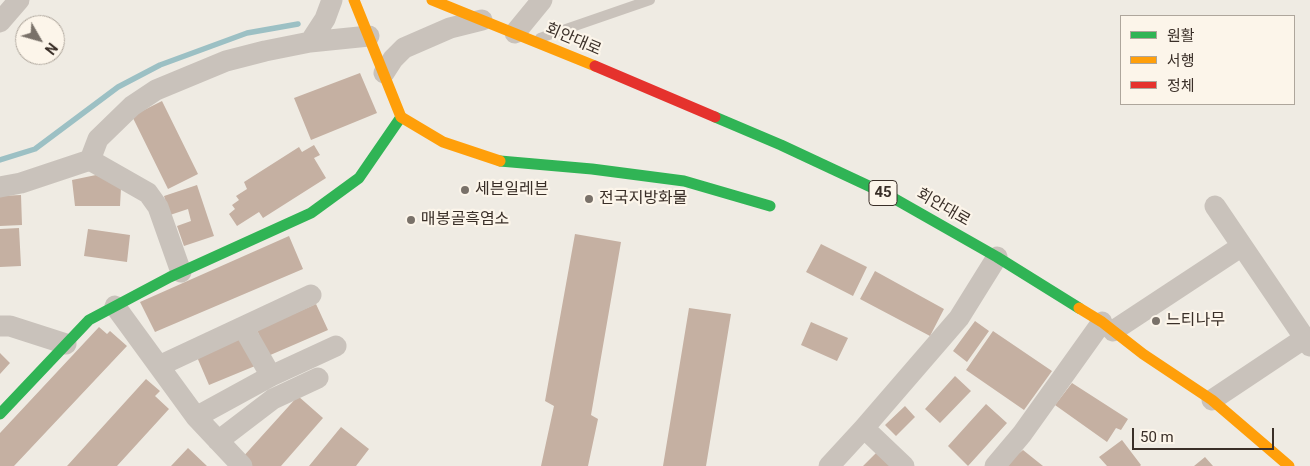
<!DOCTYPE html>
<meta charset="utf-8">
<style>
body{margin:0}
#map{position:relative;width:1310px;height:466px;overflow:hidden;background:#efebe3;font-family:Roboto,"Noto Sans KR",sans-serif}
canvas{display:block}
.legend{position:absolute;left:1120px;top:15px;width:175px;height:90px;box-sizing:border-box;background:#fcf5ea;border:1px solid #aea69c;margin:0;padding:6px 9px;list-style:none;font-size:15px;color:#3a2f28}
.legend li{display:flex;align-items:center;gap:10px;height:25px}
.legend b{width:25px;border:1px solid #aea69c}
.north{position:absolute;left:15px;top:15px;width:50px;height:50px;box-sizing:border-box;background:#fcf5ea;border:1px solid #aea69c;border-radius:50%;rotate:128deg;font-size:14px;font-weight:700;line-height:20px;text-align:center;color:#3a2f28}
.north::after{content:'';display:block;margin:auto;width:18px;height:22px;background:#797169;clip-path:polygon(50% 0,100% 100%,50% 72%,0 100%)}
.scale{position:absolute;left:1132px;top:428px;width:142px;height:22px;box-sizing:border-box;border:2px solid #3a2f28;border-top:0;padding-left:6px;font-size:15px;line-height:18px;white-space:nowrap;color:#3a2f28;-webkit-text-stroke:4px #fcf5ea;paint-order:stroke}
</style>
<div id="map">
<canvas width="1310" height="466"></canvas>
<ul class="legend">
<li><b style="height:6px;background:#30b455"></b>원활</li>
<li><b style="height:6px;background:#ff9f0a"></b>서행</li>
<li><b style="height:6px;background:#e5322d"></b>정체</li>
</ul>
<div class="north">N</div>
<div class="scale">50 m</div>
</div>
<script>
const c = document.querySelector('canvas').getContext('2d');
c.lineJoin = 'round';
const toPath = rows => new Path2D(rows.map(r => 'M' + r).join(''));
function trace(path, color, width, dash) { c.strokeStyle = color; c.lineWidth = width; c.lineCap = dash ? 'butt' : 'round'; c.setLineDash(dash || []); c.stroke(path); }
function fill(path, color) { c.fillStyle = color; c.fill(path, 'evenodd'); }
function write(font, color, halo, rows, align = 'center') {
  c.font = font + ' Roboto,"Noto Sans KR",sans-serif'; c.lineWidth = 4.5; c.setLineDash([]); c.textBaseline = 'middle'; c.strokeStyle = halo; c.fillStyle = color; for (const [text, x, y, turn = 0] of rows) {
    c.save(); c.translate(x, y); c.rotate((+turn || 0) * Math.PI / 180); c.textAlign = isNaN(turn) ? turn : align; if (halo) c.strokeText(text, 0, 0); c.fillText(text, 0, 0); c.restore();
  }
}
const stream = toPath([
 [0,160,35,149,118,87,160,65,247,33,298,24]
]);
const building = toPath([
 [360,73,377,113,311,140,294,98],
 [162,101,198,174,168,189,132,116],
 [314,145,320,155,314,158,326,178,263,218,259,212,237,226,229,214,235,209,232,205,239,200,236,196,247,189,244,182,299,147,302,152],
 [96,175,121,188,120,206,75,206,72,180],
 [197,185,214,236,184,246,177,226,191,221,188,209,170,215,164,196],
 [21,195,22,225,0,226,0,196],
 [19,228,21,266,0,267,0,229],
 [88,229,130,235,127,262,84,256],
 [575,234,621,242,591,415,598,419,588,466,541,466,554,406,545,401],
 [289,236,303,269,155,332,140,302],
 [821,244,867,267,853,296,806,272],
 [875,271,944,309,930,336,860,299],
 [316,304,328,330,268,356,257,330],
 [689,308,731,314,706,466,663,466],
 [975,321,989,331,967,362,953,351],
 [811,322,848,338,837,361,801,345],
 [99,327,107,334,110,331,127,346,14,466,0,466,0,433],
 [993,331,1052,371,1024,410,966,370],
 [242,337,255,366,209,385,197,357],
 [0,353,10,363,0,374],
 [955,376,971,391,940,423,925,409],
 [146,379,160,391,155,396,169,409,117,466,67,466],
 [1072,383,1128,419,1121,430,1116,428,1107,442,1055,405],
 [298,396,323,418,281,466,249,466,241,459],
 [986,404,1007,423,968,466,948,446],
 [905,406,915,417,896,436,885,425],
 [341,427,369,449,356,466,309,466],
 [1122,440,1141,465,1140,466,1107,466,1099,457],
 [188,448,207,466,171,466],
 [1023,450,1043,466,1007,466,1007,463],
 [878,451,895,466,863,466],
 [1205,457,1213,466,1194,466]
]);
const lane = toPath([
 [540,38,650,0]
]);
const street = toPath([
 [0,22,19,0],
 [515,33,542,0],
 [310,42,325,19,332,0],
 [384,73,393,59,404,48,450,28,482,20],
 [90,160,98,139,132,106,156,90,226,61,265,51,310,42,369,36],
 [0,187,21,183,90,160,148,193,158,207,181,272],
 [1215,206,1310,346],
 [115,306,196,417,242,466],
 [0,326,10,326,66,344],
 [1113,331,1242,246],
 [159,366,311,295],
 [271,376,336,346],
 [1212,400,1305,338],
 [196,417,271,376,243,327],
 [864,428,904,466],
 [218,441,273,399,318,378],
 [829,466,864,428,959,318,997,257],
 [995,466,1022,434,1102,322]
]);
const fast = toPath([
 [715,117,781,145,888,195,997,257,1079,308],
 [500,161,592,169,684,181,770,206],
 [0,414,89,320,170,277,311,213,359,178,401,117]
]);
const slow = toPath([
 [354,0,401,117,443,142,500,161],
 [432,0,595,66],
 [1079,308,1102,322,1143,354,1212,400,1289,466]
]);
const jam = toPath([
 [595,66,715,117]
]);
const markers = [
 [465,190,5,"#797169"],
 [589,199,5,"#797169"],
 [411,220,5,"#797169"],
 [1156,321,5,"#797169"]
];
const shields = [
 [883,193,28]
];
const shieldNames = [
 ["45",883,193]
];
const streetNames = [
 ["회안대로",573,40,23],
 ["회안대로",943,208,30]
];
const poiNames = [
 ["세븐일레븐",475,190],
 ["전국지방화물",599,199],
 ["매봉골흑염소",421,220],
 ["느티나무",1166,321]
];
trace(stream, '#9cc0c4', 5.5);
fill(building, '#c5b0a2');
trace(lane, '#c9c2bb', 10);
trace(street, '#c9c2bb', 21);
trace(fast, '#30b455', 11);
trace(slow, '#ff9f0a', 11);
trace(jam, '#e5322d', 11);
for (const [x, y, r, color] of markers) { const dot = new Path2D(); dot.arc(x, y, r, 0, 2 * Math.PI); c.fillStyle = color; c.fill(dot); trace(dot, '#fcf5ea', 2); }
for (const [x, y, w] of shields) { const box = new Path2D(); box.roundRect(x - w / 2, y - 12.5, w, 25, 4); c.fillStyle = '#fcf5ea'; c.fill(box); trace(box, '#3a2f28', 1); }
write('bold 15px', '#3a2f28', null, shieldNames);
write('16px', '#3a2f28', '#fcf5ea', streetNames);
write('16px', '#3a2f28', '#fcf5ea', poiNames, 'left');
</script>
